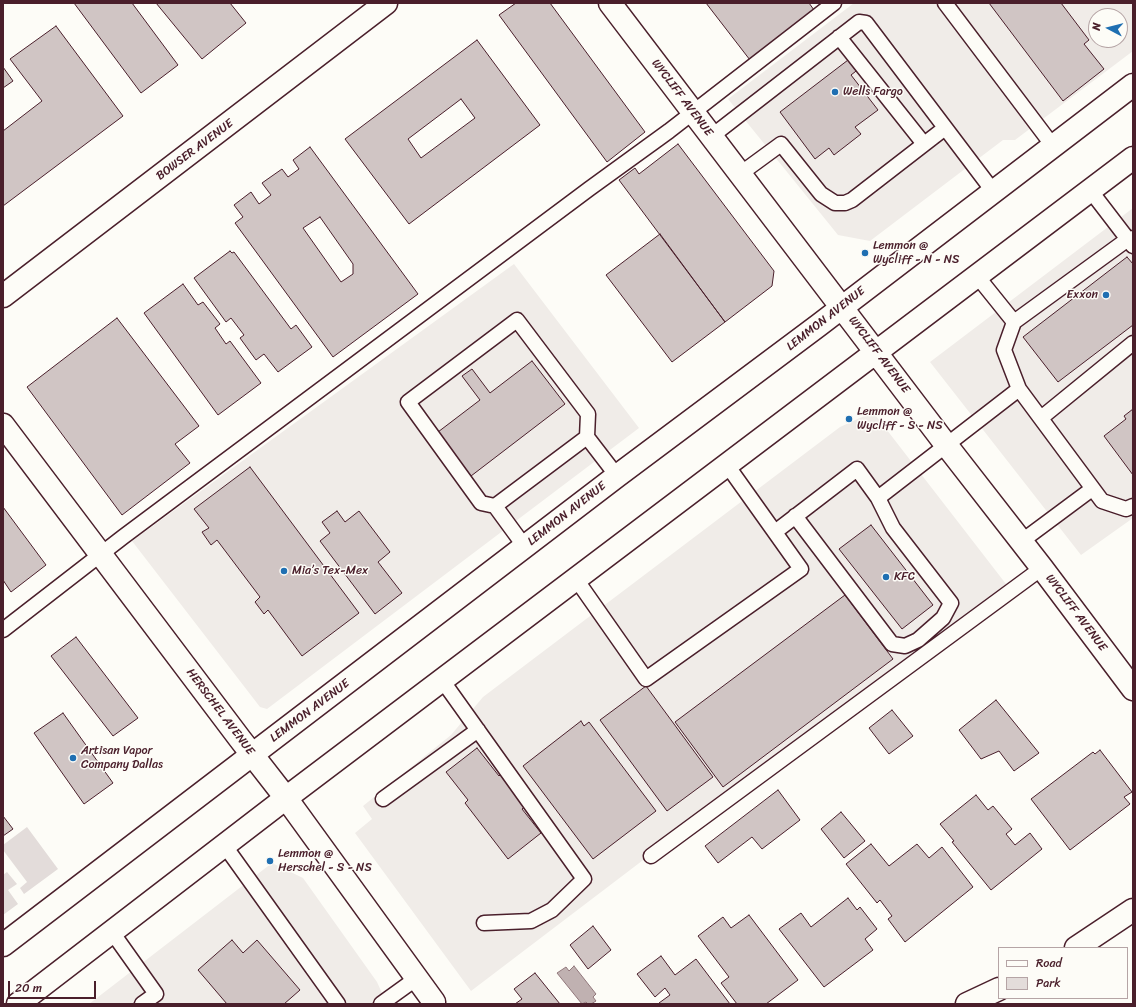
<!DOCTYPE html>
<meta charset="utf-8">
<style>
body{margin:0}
#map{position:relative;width:1136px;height:1007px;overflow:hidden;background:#fdfcf7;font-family:Sriracha,sans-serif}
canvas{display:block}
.frame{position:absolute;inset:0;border:4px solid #4a1f2b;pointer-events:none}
.legend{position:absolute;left:998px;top:947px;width:130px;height:52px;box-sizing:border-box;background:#fdfcf7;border:1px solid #b5a4a5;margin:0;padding:5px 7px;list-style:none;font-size:12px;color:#4a1f2b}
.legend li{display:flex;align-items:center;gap:8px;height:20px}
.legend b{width:20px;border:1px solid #b5a4a5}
.north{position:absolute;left:1088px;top:8px;width:40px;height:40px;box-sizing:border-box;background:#fdfcf7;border:1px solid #b5a4a5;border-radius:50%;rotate:277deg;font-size:11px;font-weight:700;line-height:16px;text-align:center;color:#4a1f2b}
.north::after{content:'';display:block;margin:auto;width:14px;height:18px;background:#1f6fb2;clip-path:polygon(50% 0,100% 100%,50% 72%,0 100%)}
.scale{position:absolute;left:8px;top:981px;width:88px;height:18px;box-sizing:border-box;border:2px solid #4a1f2b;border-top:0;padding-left:5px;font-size:12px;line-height:14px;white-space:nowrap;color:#4a1f2b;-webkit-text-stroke:3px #fdfcf7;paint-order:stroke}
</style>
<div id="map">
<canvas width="1136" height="1007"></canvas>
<div class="frame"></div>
<ul class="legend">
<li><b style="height:5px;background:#fdfcf7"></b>Road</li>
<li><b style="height:11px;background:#e3dcda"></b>Park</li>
</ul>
<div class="north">N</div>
<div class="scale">20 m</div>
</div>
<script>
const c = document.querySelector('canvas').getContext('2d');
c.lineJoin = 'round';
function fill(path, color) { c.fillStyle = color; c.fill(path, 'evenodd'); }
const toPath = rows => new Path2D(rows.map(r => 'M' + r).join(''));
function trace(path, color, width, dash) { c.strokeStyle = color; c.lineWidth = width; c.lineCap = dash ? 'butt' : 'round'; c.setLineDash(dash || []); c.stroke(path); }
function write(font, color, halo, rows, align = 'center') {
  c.font = font + ' Sriracha,sans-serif'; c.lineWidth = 3; c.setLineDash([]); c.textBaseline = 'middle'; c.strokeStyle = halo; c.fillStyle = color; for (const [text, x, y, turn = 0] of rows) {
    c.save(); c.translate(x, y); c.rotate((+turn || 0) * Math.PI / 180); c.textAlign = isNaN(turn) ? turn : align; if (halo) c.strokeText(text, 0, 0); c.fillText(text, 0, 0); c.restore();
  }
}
const built = toPath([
 [854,3,1133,3,1133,51,1015,140,1003,140,870,241,838,235,728,99],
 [1096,16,1120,16,1120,40,1096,40],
 [1133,208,1133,518,1081,555,930,362],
 [514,264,639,428,267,709,260,707,132,541],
 [873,412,1006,584,471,991,355,833,372,819,363,806,451,735,483,697,840,427],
 [272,863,303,878,377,982,387,1004,89,1004]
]);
const green = toPath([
 [27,827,58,869,24,894,20,888,27,882,3,850,3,845],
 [7,872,17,884,8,890,18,904,3,915,3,875]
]);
const water = toPath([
 [574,966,596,994,593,997,596,1001,591,1004,588,1004,586,1002,582,1004,557,973,566,967,569,971,574,966]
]);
const building = toPath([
 [74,3,132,3,178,65,141,93,74,3],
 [156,3,230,3,246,23,202,59,156,3],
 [516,3,550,3,645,132,607,162,499,15,516,3],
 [706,3,809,3,814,10,750,60,706,3],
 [989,3,1061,3,1089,40,1084,44,1104,69,1063,101,989,3],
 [56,26,123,116,3,206,3,131,42,101,10,59,56,26],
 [477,40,540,125,409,224,345,139,477,40],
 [461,99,475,118,421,158,408,139,461,99],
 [852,57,860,68,851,75,878,110,855,127,861,134,834,155,829,148,815,159,780,112,852,57],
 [3,67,13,81,3,88,3,67],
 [678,144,774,271,772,286,725,322,619,180,635,168,639,174,678,144],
 [310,147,418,294,333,357,235,223,243,217,234,205,251,192,259,204,271,195,262,183,282,169,288,177,299,169,293,160,310,147],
 [320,217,353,264,353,274,341,282,303,228,320,217],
 [660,234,725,322,672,362,606,275,660,234],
 [230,251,232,253,234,252,291,329,296,325,312,347,278,372,264,354,256,360,240,338,244,335,231,318,226,322,194,278,230,251],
 [1127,257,1133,264,1133,325,1058,382,1023,337,1127,257],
 [183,284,198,305,203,302,220,324,215,328,226,344,230,341,261,383,218,415,144,313,183,284],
 [117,318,199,426,175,444,190,463,122,515,27,387,117,318],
 [532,361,565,404,471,476,438,432,480,400,462,376,472,369,490,393,532,361],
 [1133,409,1133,475,1104,436,1126,419,1124,416,1133,409],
 [250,467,359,613,302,656,268,610,264,614,255,602,260,597,217,540,211,545,202,532,209,528,194,509,250,467],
 [3,507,46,565,11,592,3,580,3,507],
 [337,511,345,522,359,511,390,552,378,562,402,593,375,614,320,541,330,533,322,522,337,511],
 [871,525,933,605,902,629,839,549,871,525],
 [845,595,893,659,723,787,675,722,845,595],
 [76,637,138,718,113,736,51,656,76,637],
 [646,686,713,777,667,811,600,720,646,686],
 [996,700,1039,753,1014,771,999,751,981,759,959,730,996,700],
 [892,710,913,736,889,754,869,728,892,710],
 [63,713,113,783,84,804,34,733,63,713],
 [581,721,584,726,589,722,656,811,593,859,523,766,581,721],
 [477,748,499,776,503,772,528,804,522,809,541,833,508,859,465,803,468,800,446,772,477,748],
 [1100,750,1132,792,1124,797,1130,804,1070,850,1031,799,1093,752,1095,754,1100,750],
 [778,790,800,820,762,849,752,837,718,863,705,846,778,790],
 [976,795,988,810,993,806,1012,829,1006,834,1015,845,1030,833,1042,849,991,890,952,842,954,841,940,824,976,795],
 [841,812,865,841,844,858,821,829,841,812],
 [3,816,13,829,3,836,3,816],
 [871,844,889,866,917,844,929,858,942,847,973,887,905,942,888,919,892,916,880,900,877,903,846,864,871,844],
 [848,898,857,910,860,907,877,929,865,939,873,950,824,987,779,929,801,913,811,927,848,898],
 [749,915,798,980,766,1004,737,1004,721,983,729,977,698,936,723,917,731,928,749,915],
 [593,926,611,950,588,969,570,945,593,926],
 [232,940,243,953,257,940,300,990,284,1004,227,1004,198,970,232,940],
 [661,956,675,975,696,959,730,1004,660,1004,659,1003,670,995,665,988,655,997,637,974,661,956],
 [535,973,560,1004,515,1004,522,999,514,989,535,973]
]);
const service = toPath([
 [945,3,1053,146],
 [839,37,924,144],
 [712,136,859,22,866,23,993,191],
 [740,174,781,144,821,194,835,203,845,203,852,200,945,128],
 [1090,190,1133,246],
 [977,276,1014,322,1004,350,1019,389,1102,501,1126,509,1133,506],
 [1014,322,1128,239,1133,238],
 [1041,418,1133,343],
 [587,437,588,414,517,320,408,402,481,503,495,506,587,437,617,476],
 [495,506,525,547],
 [795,516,892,644,905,646,918,640,943,618,951,603,893,528,878,498],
 [775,532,857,469,878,498,1019,389],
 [1022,541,1092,489],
 [576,579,646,679,801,569,727,465],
 [3,630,123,537,589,189,669,131,834,3],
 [442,680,584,879,552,910,531,921,484,923],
 [383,799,478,730],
 [225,846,338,1004],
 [651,856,1042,568],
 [112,932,156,994,142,1004],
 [381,1004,417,978]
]);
const minor = toPath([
 [3,296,386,3],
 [3,425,240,739,286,798,434,1002],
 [1076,948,1133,910],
 [967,1004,999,989]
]);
const secondary = toPath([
 [610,3,947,446,1042,568,1133,689],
 [3,945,617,476,819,325,1133,85],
 [18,1004,286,798,1133,158]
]);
const markers = [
 [835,92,4,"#1f6fb2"],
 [865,253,4,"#1f6fb2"],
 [1106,295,4,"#1f6fb2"],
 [849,419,4,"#1f6fb2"],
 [284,571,4,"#1f6fb2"],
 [886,577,4,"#1f6fb2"],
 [73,758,4,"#1f6fb2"],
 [270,861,4,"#1f6fb2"]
];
const poiNames = [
 ["Wells Fargo",843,92],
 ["Lemmon @",873,246],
 ["Wycliff - N - NS",873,260],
 ["Exxon",1098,295,"right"],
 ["Lemmon @",857,412],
 ["Wycliff - S - NS",857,426],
 ["Mia’s Tex-Mex",292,571],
 ["KFC",894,577],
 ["Artisan Vapor",81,751],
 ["Company Dallas",81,765],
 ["Lemmon @",278,854],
 ["Herschel - S - NS",278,868]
];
const streetNames = [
 ["WYCLIFF AVENUE",682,98,53],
 ["BOWSER AVENUE",195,150,-37],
 ["LEMMON AVENUE",826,319,-38],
 ["WYCLIFF AVENUE",879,355,53],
 ["LEMMON AVENUE",567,514,-38],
 ["WYCLIFF AVENUE",1076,613,53],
 ["LEMMON AVENUE",310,711,-37],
 ["HERSCHEL AVENUE",220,712,53]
];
fill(built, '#f0ece8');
fill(green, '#e3dcda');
fill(water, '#c0b1b1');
trace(water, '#91777b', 1);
fill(building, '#d0c5c4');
trace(building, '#4a1f2b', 1);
trace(service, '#4a1f2b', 17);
trace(minor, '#4a1f2b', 25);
trace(secondary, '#4a1f2b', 25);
trace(service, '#fdfcf7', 14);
trace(minor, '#fdfcf7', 22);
trace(secondary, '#fdfcf7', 22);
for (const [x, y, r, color] of markers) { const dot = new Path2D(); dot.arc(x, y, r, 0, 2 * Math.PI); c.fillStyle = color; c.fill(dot); trace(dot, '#fdfcf7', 1.5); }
write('12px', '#4a1f2b', '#fdfcf7', poiNames, 'left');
write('12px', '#4a1f2b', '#fdfcf7', streetNames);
</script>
